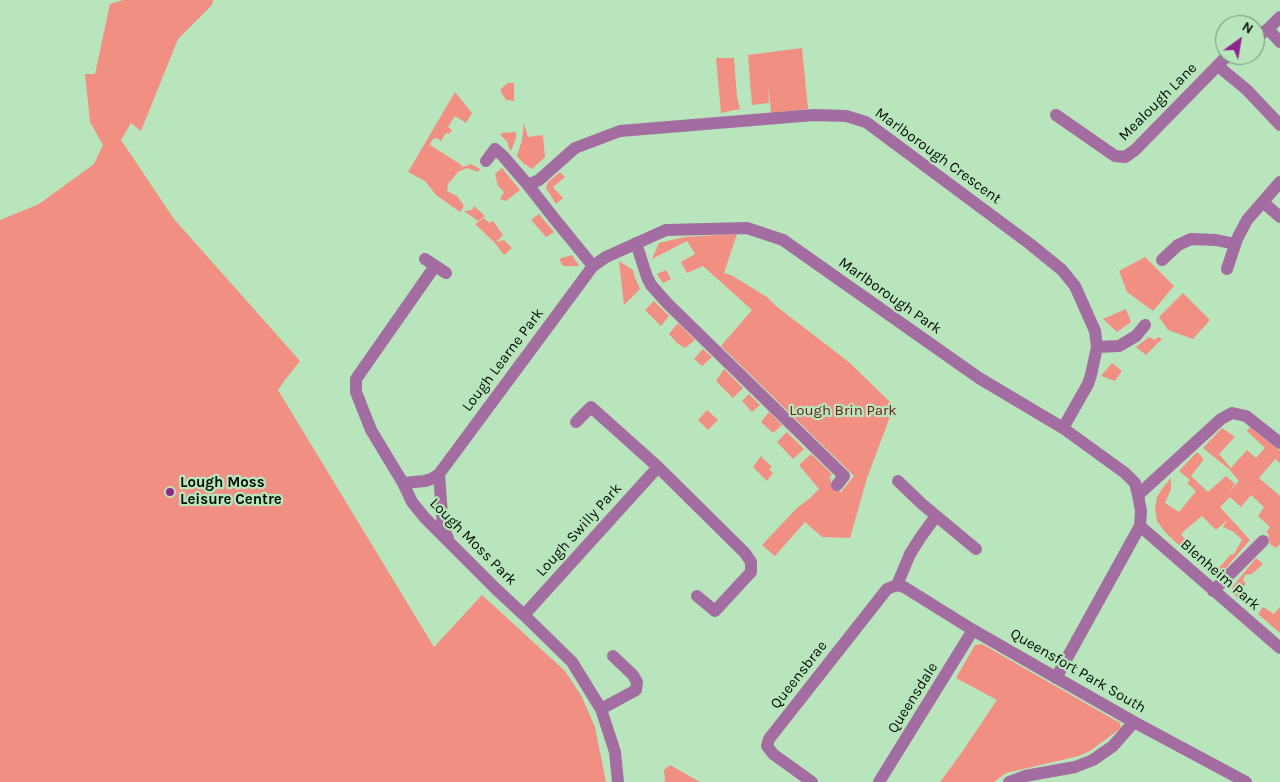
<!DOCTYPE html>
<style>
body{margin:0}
#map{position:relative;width:1280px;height:782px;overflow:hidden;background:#b9e5bd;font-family:Karla,sans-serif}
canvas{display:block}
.north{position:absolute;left:1215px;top:15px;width:50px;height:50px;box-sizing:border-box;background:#b9e5bd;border:1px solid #709073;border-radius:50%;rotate:32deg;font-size:14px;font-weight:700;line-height:20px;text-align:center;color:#021004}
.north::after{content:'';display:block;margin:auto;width:18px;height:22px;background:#8c278e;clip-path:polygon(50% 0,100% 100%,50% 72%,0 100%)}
</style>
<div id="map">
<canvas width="1280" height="782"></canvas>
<div class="north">N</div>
</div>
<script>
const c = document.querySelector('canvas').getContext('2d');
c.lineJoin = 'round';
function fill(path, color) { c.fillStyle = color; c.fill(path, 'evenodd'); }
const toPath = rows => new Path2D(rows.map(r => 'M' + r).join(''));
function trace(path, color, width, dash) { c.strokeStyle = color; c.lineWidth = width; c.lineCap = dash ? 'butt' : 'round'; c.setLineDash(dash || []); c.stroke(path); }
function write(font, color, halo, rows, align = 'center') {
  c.font = font + ' Karla,sans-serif'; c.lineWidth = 4.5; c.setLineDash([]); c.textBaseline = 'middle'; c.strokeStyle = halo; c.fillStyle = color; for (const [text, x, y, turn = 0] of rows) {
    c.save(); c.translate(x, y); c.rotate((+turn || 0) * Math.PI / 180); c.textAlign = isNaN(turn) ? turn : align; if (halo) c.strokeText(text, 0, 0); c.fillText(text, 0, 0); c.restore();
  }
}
const green = toPath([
 [123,0,213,0,212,5,178,39,141,131,131,123,121,140,174,219,300,361,285,380,278,390,434,647,482,595,565,671,582,697,595,727,606,782,0,782,0,220,39,204,94,164,103,145,90,122,85,74,95,74,110,4],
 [802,48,808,109,771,113,768,83,769,103,752,105,748,55],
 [716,58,734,58,737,97,740,109,721,113],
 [507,83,514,83,514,101,506,100,500,90],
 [455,92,472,113,466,123,455,116,448,127,452,130,449,134,446,133,441,141,437,138,433,139,431,142,430,145,460,164,463,167,471,164,480,169,478,172,467,168,458,172,448,184,447,191,457,196,464,206,460,212,436,195,425,181,408,172],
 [524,123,528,137,543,135,545,157,532,169,523,163,517,156,522,140],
 [516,132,516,138,511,151,509,148,507,141,501,136,501,133],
 [502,168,520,190,506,201,500,199,504,192,498,186,495,174],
 [560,172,565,177,553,187,563,198,556,204,546,188,548,182],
 [474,206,485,216,478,221,464,211,472,210],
 [539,214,554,232,546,237,531,220],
 [484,218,489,223,493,221,503,235,496,242,504,240,512,248,504,255,495,243,475,224],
 [737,234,724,273,731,275,767,297,776,306,850,363,894,406,867,478,850,538,822,537,805,522,775,556,762,545,796,509,810,498,819,489,799,465,811,454,832,474,828,480,831,478,831,485,841,492,854,476,721,346,752,310,703,266,687,273,681,262,695,254,687,241,652,259,659,243,684,237],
 [572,255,579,266,563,266,559,259],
 [1145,257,1174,286,1153,311,1127,292,1119,271],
 [619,261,633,270,635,278,640,289,624,305],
 [666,270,671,279,663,283,657,274],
 [1183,293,1210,320,1193,339,1168,330,1159,317],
 [654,301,669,316,661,326,645,310],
 [1126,309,1131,322,1117,332,1103,319],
 [678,323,695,340,685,348,677,343,669,334],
 [1149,337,1155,340,1158,337,1162,339,1146,355,1136,347],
 [703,349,712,357,702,366,694,359],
 [1112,363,1122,371,1115,381,1101,376],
 [724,369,743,388,733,398,716,381],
 [749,394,760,405,752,412,742,401],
 [707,410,718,420,708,430,698,420],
 [769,412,782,425,773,433,761,422],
 [1250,427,1280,451,1280,463,1275,459,1259,478,1280,496,1280,544,1276,548,1270,544,1268,533,1266,533,1270,527,1258,516,1264,507,1251,495,1241,507,1230,497,1220,507,1250,540,1220,575,1214,577,1197,563,1204,556,1219,568,1230,555,1234,554,1242,540,1234,532,1223,527,1227,520,1216,530,1202,516,1184,531,1181,535,1193,546,1188,554,1165,532,1157,521,1155,509,1157,497,1162,489,1171,478,1171,489,1165,503,1179,512,1196,491,1187,483,1190,480,1179,471,1197,452,1204,459,1191,476,1208,492,1226,476,1235,484,1226,495,1239,481,1230,470,1203,448,1222,428,1235,437,1219,454,1231,468,1247,450,1256,458,1265,448,1247,431],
 [787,432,804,449,793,459,777,442],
 [761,456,772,467,769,469,773,473,767,481,753,467],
 [1256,558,1263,564,1252,574,1245,575,1243,581,1246,583,1242,589,1252,598,1245,605,1231,592,1233,586],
 [1263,607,1274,614,1280,607,1280,633,1258,614],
 [982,644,1120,723,1121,728,1090,751,1079,756,1006,773,994,782,940,782,960,755,997,700,956,678,975,645],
 [670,765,700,782,665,782,664,770]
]);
const minor = toPath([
 [1268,29,1280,42],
 [1255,38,1268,29,1280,17],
 [1218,66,1247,90,1280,125],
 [1056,115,1115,156,1125,157,1135,150,1228,55],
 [486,161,495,149,503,156,528,185,553,217,593,266],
 [528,185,539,180,575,148,620,131,814,115,846,116,866,122,1030,244,1062,270,1075,286,1095,331,1097,347,1091,375,1088,384,1063,428],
 [1263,202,1280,217],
 [636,243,647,277,651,285,667,303,844,476,837,485],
 [425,259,446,273],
 [1162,260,1178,245,1191,239,1216,240,1235,244],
 [435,266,356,379,356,392,371,430,403,483,412,502,425,518,496,589,524,615,572,662,601,709,615,752,618,782],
 [1227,269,1237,239,1247,220,1280,182],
 [1097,347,1119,346,1136,336,1145,325],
 [576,422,591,407,658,467],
 [439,474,443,528,448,538],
 [898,481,922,504,976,549],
 [403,483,425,481,431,479,439,474,593,266,606,257,666,230,747,228,783,240,979,378,1063,428,1125,473,1135,483,1138,495,1141,511,1140,526,1056,678],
 [1138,495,1221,419,1232,413,1246,416,1280,443],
 [1140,526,1280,648],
 [897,585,904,587,973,630,1055,677,1134,722,1246,782],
 [897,585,910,554,920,538,936,516],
 [1213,591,1263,541],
 [524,615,658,467,745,553,751,562,751,572,715,611,697,596],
 [601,709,636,690,637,682,633,675,613,656],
 [812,782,773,754,767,746,769,739,887,589,897,585],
 [879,782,973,630],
 [1009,782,1025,776,1075,767,1093,760,1113,746,1134,722]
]);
const markers = [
 [170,492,5,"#8c278e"]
];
const streetNames = [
 ["Mealough Lane",1158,102,-45],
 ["Marlborough Crescent",938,156,36],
 ["Marlborough Park",890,296,35],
 ["Lough Learne Park",503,360,-53],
 ["Lough Swilly Park",579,530,-48],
 ["Lough Moss Park",473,542,45],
 ["Blenheim Park",1220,575,41],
 ["Queensfort Park South",1078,671,30],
 ["Queensbrae",799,675,-52],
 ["Queensdale",913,698,-58]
];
const parkNames = [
 ["Lough Brin Park",843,411]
];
const poiNames = [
 ["Lough Moss",180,483],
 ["Leisure Centre",180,500]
];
fill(green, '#f28f83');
trace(minor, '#a36da1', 12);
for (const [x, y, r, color] of markers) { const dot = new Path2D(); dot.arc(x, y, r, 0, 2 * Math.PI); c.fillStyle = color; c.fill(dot); trace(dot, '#b9e5bd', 2); }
write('15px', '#021004', '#b9e5bd', streetNames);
write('15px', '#6b1b17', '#b9e5bd', parkNames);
write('bold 15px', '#021004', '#b9e5bd', poiNames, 'left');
</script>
